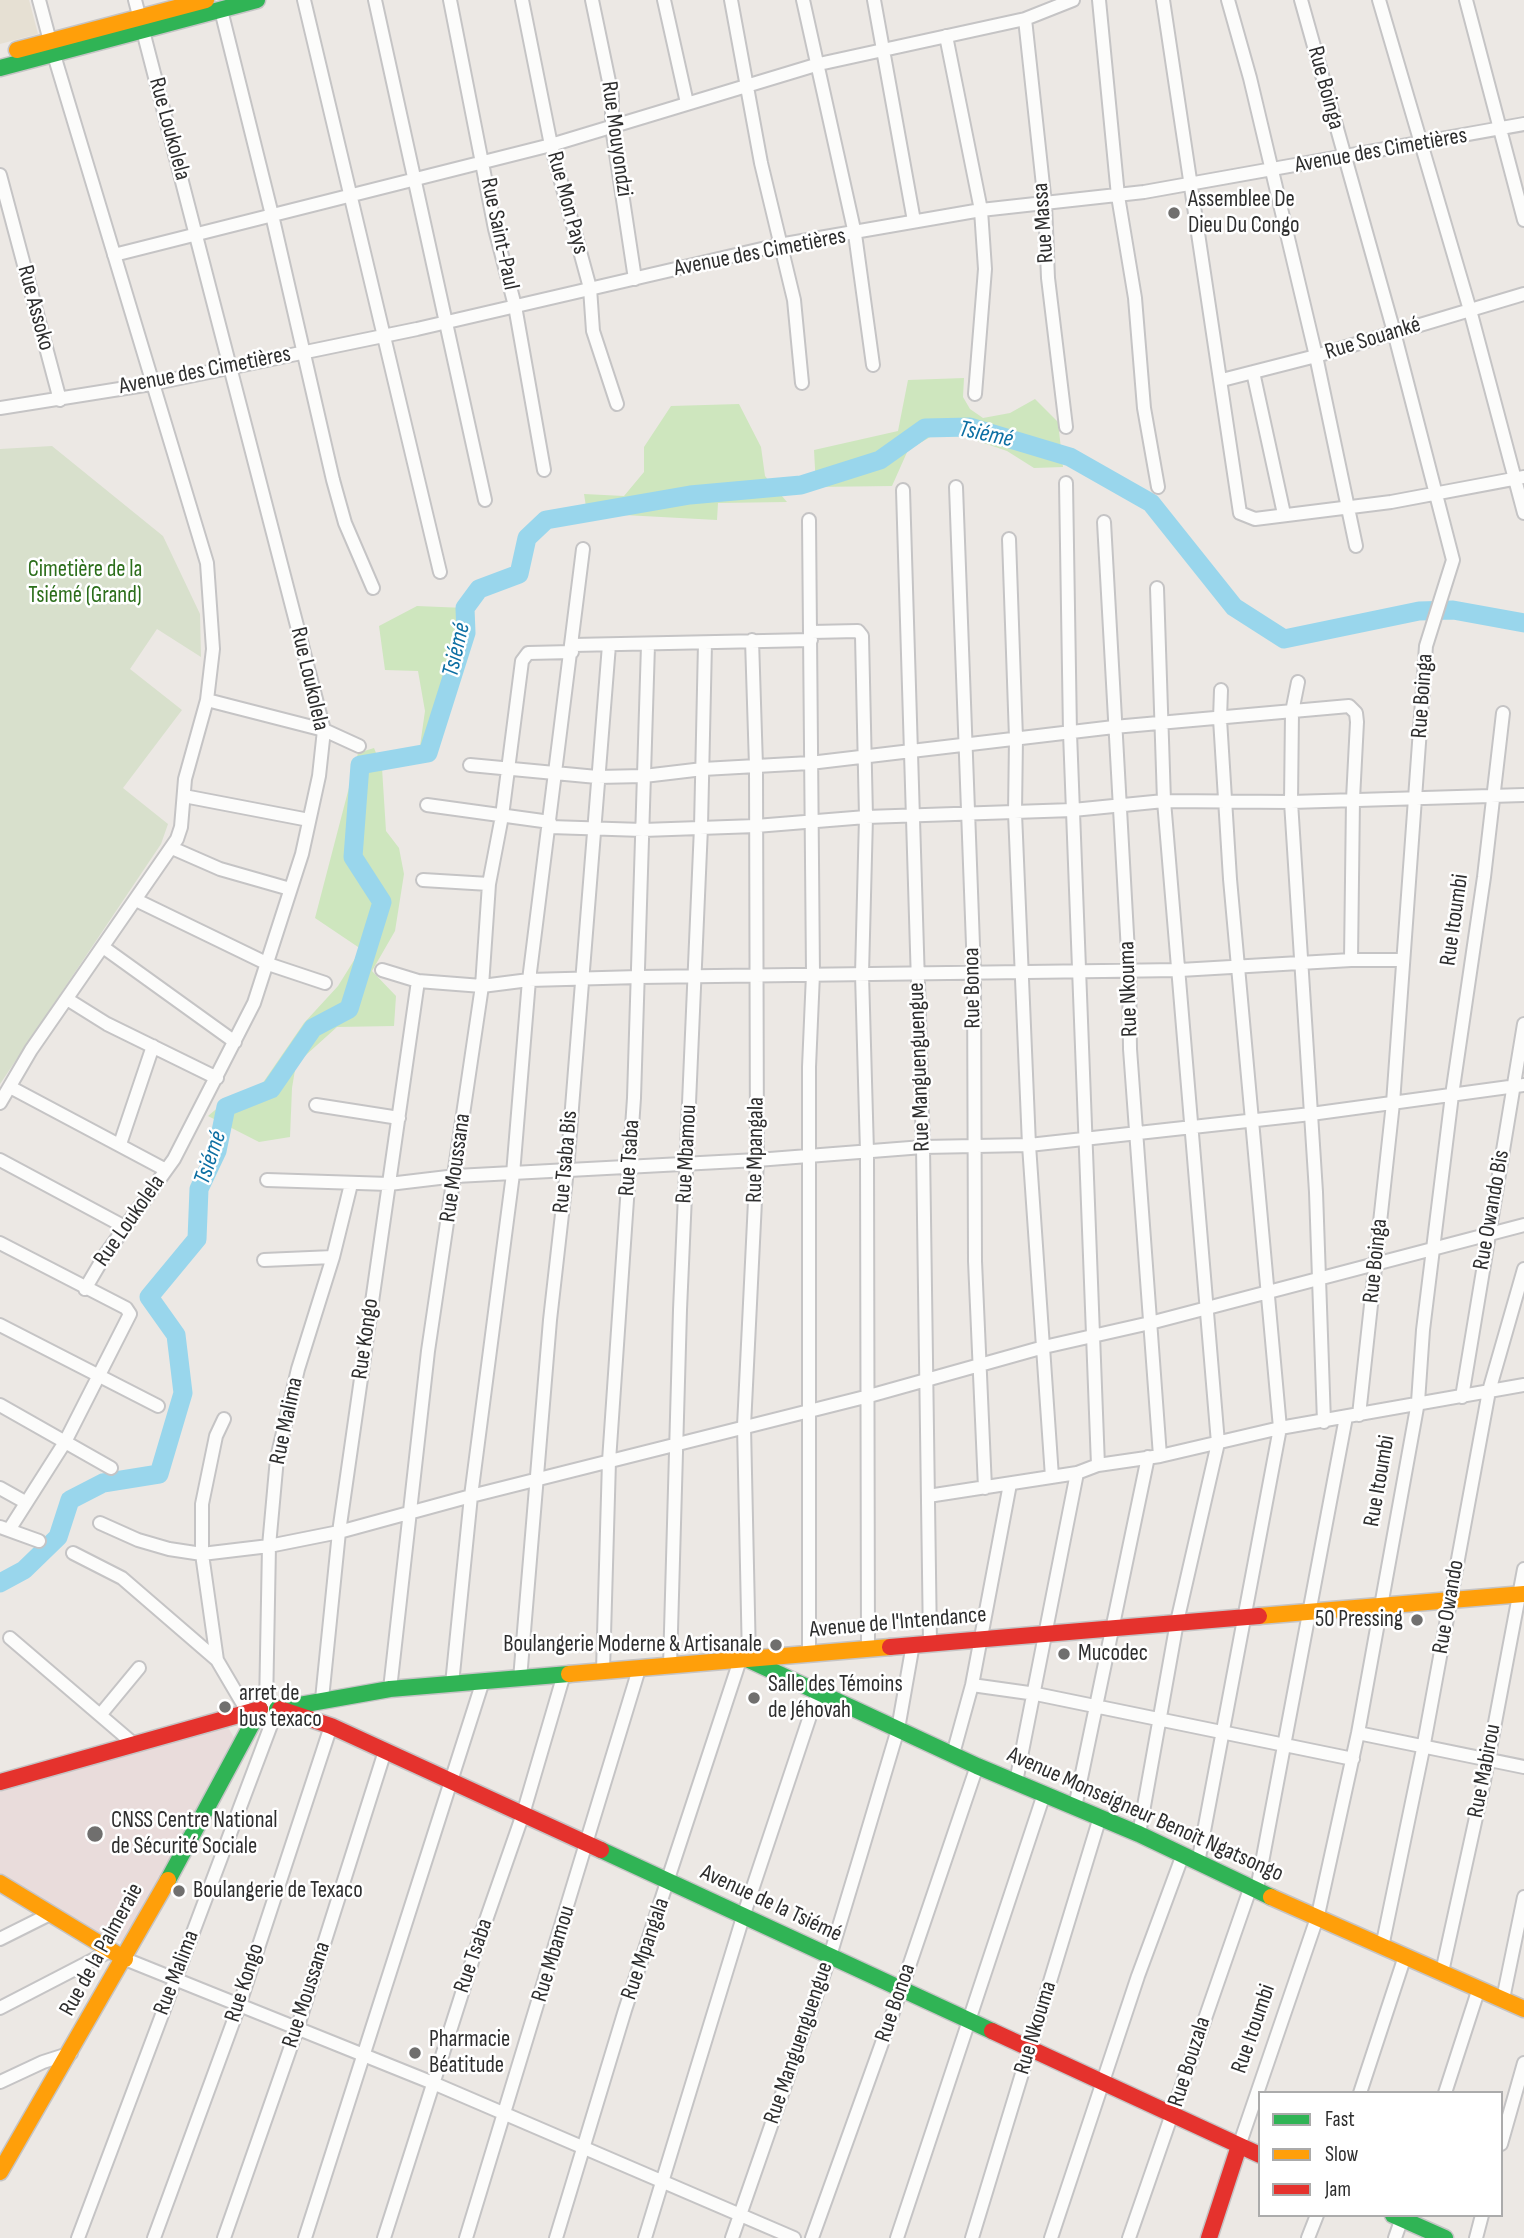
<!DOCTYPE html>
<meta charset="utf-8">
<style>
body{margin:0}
#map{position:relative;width:1524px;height:2238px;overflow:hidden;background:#ece8e4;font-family:"Sofia Sans Condensed",sans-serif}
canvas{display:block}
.legend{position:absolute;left:1258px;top:2091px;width:245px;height:126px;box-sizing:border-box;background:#fff;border:2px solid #ababab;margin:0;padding:9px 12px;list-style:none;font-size:21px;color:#2e2e2e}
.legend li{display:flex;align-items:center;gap:14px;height:35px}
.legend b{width:35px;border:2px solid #ababab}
</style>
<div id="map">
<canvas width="1524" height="2238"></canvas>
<ul class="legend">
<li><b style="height:9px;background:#30b455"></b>Fast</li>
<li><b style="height:9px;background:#ff9f0a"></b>Slow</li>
<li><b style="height:9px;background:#e5322d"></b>Jam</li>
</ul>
</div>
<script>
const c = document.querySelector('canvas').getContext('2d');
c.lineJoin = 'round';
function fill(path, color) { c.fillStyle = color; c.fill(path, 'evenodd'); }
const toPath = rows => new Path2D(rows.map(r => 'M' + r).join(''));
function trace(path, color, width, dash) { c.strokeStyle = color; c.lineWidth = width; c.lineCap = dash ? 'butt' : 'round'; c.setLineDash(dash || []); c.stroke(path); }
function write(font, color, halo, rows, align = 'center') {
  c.font = font + ' "Sofia Sans Condensed",sans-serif'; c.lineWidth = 5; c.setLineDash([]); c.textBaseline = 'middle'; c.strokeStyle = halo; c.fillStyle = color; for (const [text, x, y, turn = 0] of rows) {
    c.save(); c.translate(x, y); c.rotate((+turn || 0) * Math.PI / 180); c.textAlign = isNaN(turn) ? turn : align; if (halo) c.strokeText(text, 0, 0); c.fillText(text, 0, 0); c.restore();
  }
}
const education = toPath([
 [0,0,29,0,38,34,0,44]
]);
const medical = toPath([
 [226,1724,238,1744,129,1945,75,1923,0,1876,0,1792]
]);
const green = toPath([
 [964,378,963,397,970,409,983,418,1010,413,1035,399,1058,422,1063,467,1034,468,1007,451,963,436,932,436,908,450,892,486,816,487,814,450,898,431,908,380],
 [739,404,761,447,765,476,787,502,718,503,717,520,587,513,584,494,624,496,644,472,644,447,671,406],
 [417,606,465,608,438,741,420,746,425,711,418,671,385,670,379,626],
 [374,748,382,768,386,831,399,848,404,874,395,931,372,971,396,996,394,1026,337,1027,296,1064,292,1088,290,1137,259,1142,208,1116,233,1095,260,1087,304,1023,338,986,361,949,315,918,358,753]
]);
const cemetery = toPath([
 [52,446,163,536,200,614,201,657,157,629,130,669,182,710,123,788,168,824,161,844,0,1084,0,449]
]);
const river = toPath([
 [0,1583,24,1570,58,1537,70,1500,103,1483,159,1474,183,1393,176,1335,149,1297,197,1239,199,1189,217,1151,226,1107,271,1089,313,1028,349,1009,382,902,353,857,360,765,428,753,466,633,465,608,479,589,519,574,527,538,546,520,690,495,801,485,880,460,925,428,970,427,1070,457,1151,503,1234,607,1284,639,1419,611,1453,610,1524,623]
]);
const street = toPath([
 [39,0,50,41],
 [304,0,440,572],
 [375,0,485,500],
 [450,0,495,229,515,306,544,470],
 [522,0,551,145,590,288,593,331,617,404],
 [592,0,612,96,612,127,635,279],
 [664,0,687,103],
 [731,0,761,163,794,300,802,383],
 [803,0,855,234,873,365],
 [874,0,914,221],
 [1099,0,1118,196,1135,298,1144,408,1158,487],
 [1163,0,1240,513,1255,519,1391,502,1524,477],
 [1228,0,1250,78,1316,356,1356,546],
 [1301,0,1394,332,1453,560,1426,646,1393,1103,1359,1415],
 [1379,0,1470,310,1524,513],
 [1466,0,1524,220],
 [221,10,272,215,333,480,345,523,373,588],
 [1025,19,1045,204,1048,278,1066,427],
 [946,36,981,210,985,269,975,394],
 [0,175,60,400],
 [114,255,551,145,819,64,1025,19,1073,0],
 [1253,372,1284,514],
 [1222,380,1316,356,1524,294],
 [0,408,151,384,417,329,779,245,981,210,1144,192,1524,124],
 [1066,483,1070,733,1098,1465],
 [956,487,974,972,975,1261,985,1488],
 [903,490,923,1147,930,1643],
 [1104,522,1129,970,1130,1049,1160,1456],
 [1009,539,1016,738,1015,813,1029,1145,1052,1477],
 [811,632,858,631,862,636,866,817,862,974,867,1152,868,1649],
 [573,645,811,640],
 [1298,682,1292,712,1291,802,1316,1192,1324,1422],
 [207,700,324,730,359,746],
 [470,765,597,777,644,776,703,769,810,763,1114,727,1349,706,1356,713,1357,722,1353,799,1351,960],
 [184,796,309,820],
 [427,805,550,822],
 [550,827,643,830,756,826,866,817,1073,810,1164,801,1291,802,1524,795],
 [172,848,220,869,290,889],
 [423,880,489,884],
 [136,900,268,964,325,983],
 [103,947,235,1042],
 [382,970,418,981,482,986,529,980,639,977,1180,970,1351,960,1402,960],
 [67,999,107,1024,217,1078],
 [10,1087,166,1170],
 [0,1103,31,1050,177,839,181,827,185,779,207,700,213,649,207,563,54,55],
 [316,1105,399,1118],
 [120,1144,153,1046],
 [0,1160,125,1227],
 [267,1180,389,1184,456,1176,757,1160,923,1147,1029,1145,1311,1114,1524,1085],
 [0,1243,126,1308,130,1314,65,1442,9,1530],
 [264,1260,333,1257],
 [85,1289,105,1255,174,1159,254,1003,302,854,319,776,324,730,135,0],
 [0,1325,158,1406],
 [1462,1397,1524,1024],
 [0,1405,111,1468],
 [224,1419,216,1436,202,1504,202,1554,217,1660,247,1711],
 [0,1488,25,1502],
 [928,1496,1077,1473,1098,1465,1160,1456,1280,1428,1524,1385],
 [100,1523,138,1540,169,1549,202,1554,269,1546,339,1532,471,1496,869,1396,1044,1347,1150,1323,1524,1225],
 [0,1527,39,1541],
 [73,1553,122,1578,217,1660],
 [10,1638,135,1745],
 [809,1653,809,1067,813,974,809,520],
 [749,1660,744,1426,757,1160,756,766,752,640],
 [670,1666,680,1310,701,827,705,643],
 [603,1670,609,1461,634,1098,648,645],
 [520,1679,550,1320,567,1170,609,645],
 [452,1684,471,1496,513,1174,529,980,583,549],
 [972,1685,1036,1694,1353,1759],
 [390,1689,428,1351,482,986,489,884,502,816,522,661,528,653,572,652],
 [322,1699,339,1532,418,981],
 [266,1708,269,1546,277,1458,298,1369,333,1257,351,1184],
 [101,1714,139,1668],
 [1358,1733,1524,1767],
 [953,1754,972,1685,1010,1484],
 [1016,1782,1077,1473],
 [1075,1807,1148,1457],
 [1139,1834,1177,1622,1218,1443,1164,801,1157,588],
 [1198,1863,1280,1428,1230,879,1220,719,1221,690],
 [1257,1889,1346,1417],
 [0,1939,50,1914],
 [1382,1947,1423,1749,1489,1391,1524,1269],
 [125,1959,433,2083,794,2238],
 [1442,1972,1484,1781,1524,1569],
 [1503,1999,1524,1897],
 [0,2008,110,1951],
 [0,2082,43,2062,71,2053],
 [1360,2093,1405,1956],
 [1445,2093,1479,1988],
 [1501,2144,1524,2063],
 [1239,2146,1318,1915,1358,1733,1418,1402,1423,1330,1452,1095,1484,877,1503,713],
 [78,2238,277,1709],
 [154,2238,239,2006,331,1726],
 [224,2238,297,2029,385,1751],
 [305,2238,482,1684],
 [384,2238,478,1943,523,1814,564,1674],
 [466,2238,639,1669],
 [556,2238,625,2010,740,1660],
 [645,2238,743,1917,818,1692],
 [732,2238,830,1956,862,1850,898,1729,913,1644],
 [812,2238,901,1990,977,1766],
 [897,2238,1044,1794],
 [972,2238,1100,1817],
 [1051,2238,1138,1976,1182,1857],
 [1129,2238,1251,1886],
 [1308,2238,1317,2215],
 [1395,2238,1403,2215],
 [1476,2238,1482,2215]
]);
const fast = toPath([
 [0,68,257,0],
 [749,1660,977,1766,1139,1834,1271,1897],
 [277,1709,390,1689,569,1674],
 [601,1850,992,2031],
 [168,1880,260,1709],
 [1393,2215,1445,2238]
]);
const slow = toPath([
 [17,50,206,0],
 [1259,1616,1524,1594],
 [569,1674,890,1647],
 [0,1883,125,1959],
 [1271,1897,1524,2009],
 [0,2172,168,1880]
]);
const jam = toPath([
 [890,1647,1259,1616],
 [280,1709,331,1726,601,1850],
 [0,1782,260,1709],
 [992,2031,1260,2155],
 [1209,2238,1239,2146]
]);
const markers = [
 [1174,213,7,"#706f6e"],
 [1417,1620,7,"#706f6e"],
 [776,1645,7,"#706f6e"],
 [1064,1654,7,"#706f6e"],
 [754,1698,7,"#706f6e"],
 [225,1707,7,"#706f6e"],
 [95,1834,9,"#706f6e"],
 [179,1891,7,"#706f6e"],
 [415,2053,7,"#706f6e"]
];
const streetNames = [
 ["Rue Boinga",1325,88,75],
 ["Rue Loukolela",169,129,75],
 ["Rue Mouyondzi",616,139,82],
 ["Avenue des Cimetières",1381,151,-10],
 ["Rue Mon Pays",567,203,75],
 ["Rue Massa",1044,223,-94],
 ["Rue Saint-Paul",499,234,78],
 ["Avenue des Cimetières",760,253,-11],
 ["Rue Assoko",35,308,75],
 ["Rue Souanké",1373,339,-17],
 ["Avenue des Cimetières",205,371,-11],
 ["Rue Loukolela",309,679,77],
 ["Rue Boinga",1423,696,-86],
 ["Rue Itoumbi",1455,920,-82],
 ["Rue Bonoa",973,988,-91],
 ["Rue Nkouma",1129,989,-92],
 ["Rue Manguenguengue",920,1067,-92],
 ["Rue Mpangala",756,1150,-89],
 ["Rue Mbamou",687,1154,-87],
 ["Rue Tsaba",630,1158,-86],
 ["Rue Tsaba Bis",566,1162,-85],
 ["Rue Moussana",456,1168,-82],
 ["Rue Owando Bis",1492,1210,-80],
 ["Rue Loukolela",130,1221,-55],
 ["Rue Boinga",1376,1261,-84],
 ["Rue Kongo",366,1339,-82],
 ["Rue Malima",287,1421,-78],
 ["Rue Itoumbi",1380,1481,-80],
 ["Rue Owando",1449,1607,-80],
 ["Avenue de l'Intendance",898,1623,-5],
 ["Rue Mabirou",1485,1771,-79],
 ["Avenue Monseigneur Benoît Ngatsongo",1145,1815,24],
 ["Avenue de la Tsiémé",771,1904,25],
 ["Rue Mpangala",646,1949,-71],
 ["Rue de la Palmeraie",102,1950,-61],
 ["Rue Mbamou",554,1954,-73],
 ["Rue Tsaba",474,1956,-71],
 ["Rue Malima",177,1973,-69],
 ["Rue Kongo",245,1983,-72],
 ["Rue Moussana",307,1995,-72],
 ["Rue Bonoa",896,2003,-71],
 ["Rue Nkouma",1036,2028,-73],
 ["Rue Itoumbi",1254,2029,-71],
 ["Rue Manguenguengue",799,2043,-71],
 ["Rue Bouzala",1190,2062,-72]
];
const poiNames = [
 ["Assemblee De",1188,200],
 ["Dieu Du Congo",1188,226],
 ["50 Pressing",1403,1620,"right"],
 ["Boulangerie Moderne & Artisanale",762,1645,"right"],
 ["Mucodec",1078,1654],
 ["Salle des Témoins",768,1685],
 ["de Jéhovah",768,1711],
 ["arret de",239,1694],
 ["bus texaco",239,1720],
 ["CNSS Centre National",111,1821],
 ["de Sécurité Sociale",111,1847],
 ["Boulangerie de Texaco",193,1891],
 ["Pharmacie",429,2040],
 ["Béatitude",429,2066]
];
const parkNames = [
 ["Cimetière de la",85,570],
 ["Tsiémé (Grand)",85,596]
];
const waterNames = [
 ["Tsiémé",986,435,12],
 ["Tsiémé",457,650,-77],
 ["Tsiémé",211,1158,-71]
];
fill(education, '#e6e0d3');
fill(medical, '#e9dcdb');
fill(green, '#cee6be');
fill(cemetery, '#d8e0cc');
trace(river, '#99d6ec', 19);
trace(street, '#c5c4c5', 16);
trace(fast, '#c5c4c5', 19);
trace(slow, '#c5c4c5', 19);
trace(jam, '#c5c4c5', 19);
trace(street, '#fcfcfb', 12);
trace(fast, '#30b455', 16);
trace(slow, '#ff9f0a', 16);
trace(jam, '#e5322d', 16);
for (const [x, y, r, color] of markers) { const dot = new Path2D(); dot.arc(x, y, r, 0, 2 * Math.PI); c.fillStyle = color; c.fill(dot); trace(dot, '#fff', 2.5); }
write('23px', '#2e2e2e', '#fff', streetNames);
write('23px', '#2e2e2e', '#fff', poiNames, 'left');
write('23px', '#2c6e1b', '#fff', parkNames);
write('italic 24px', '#0d6fa3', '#fff', waterNames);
</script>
